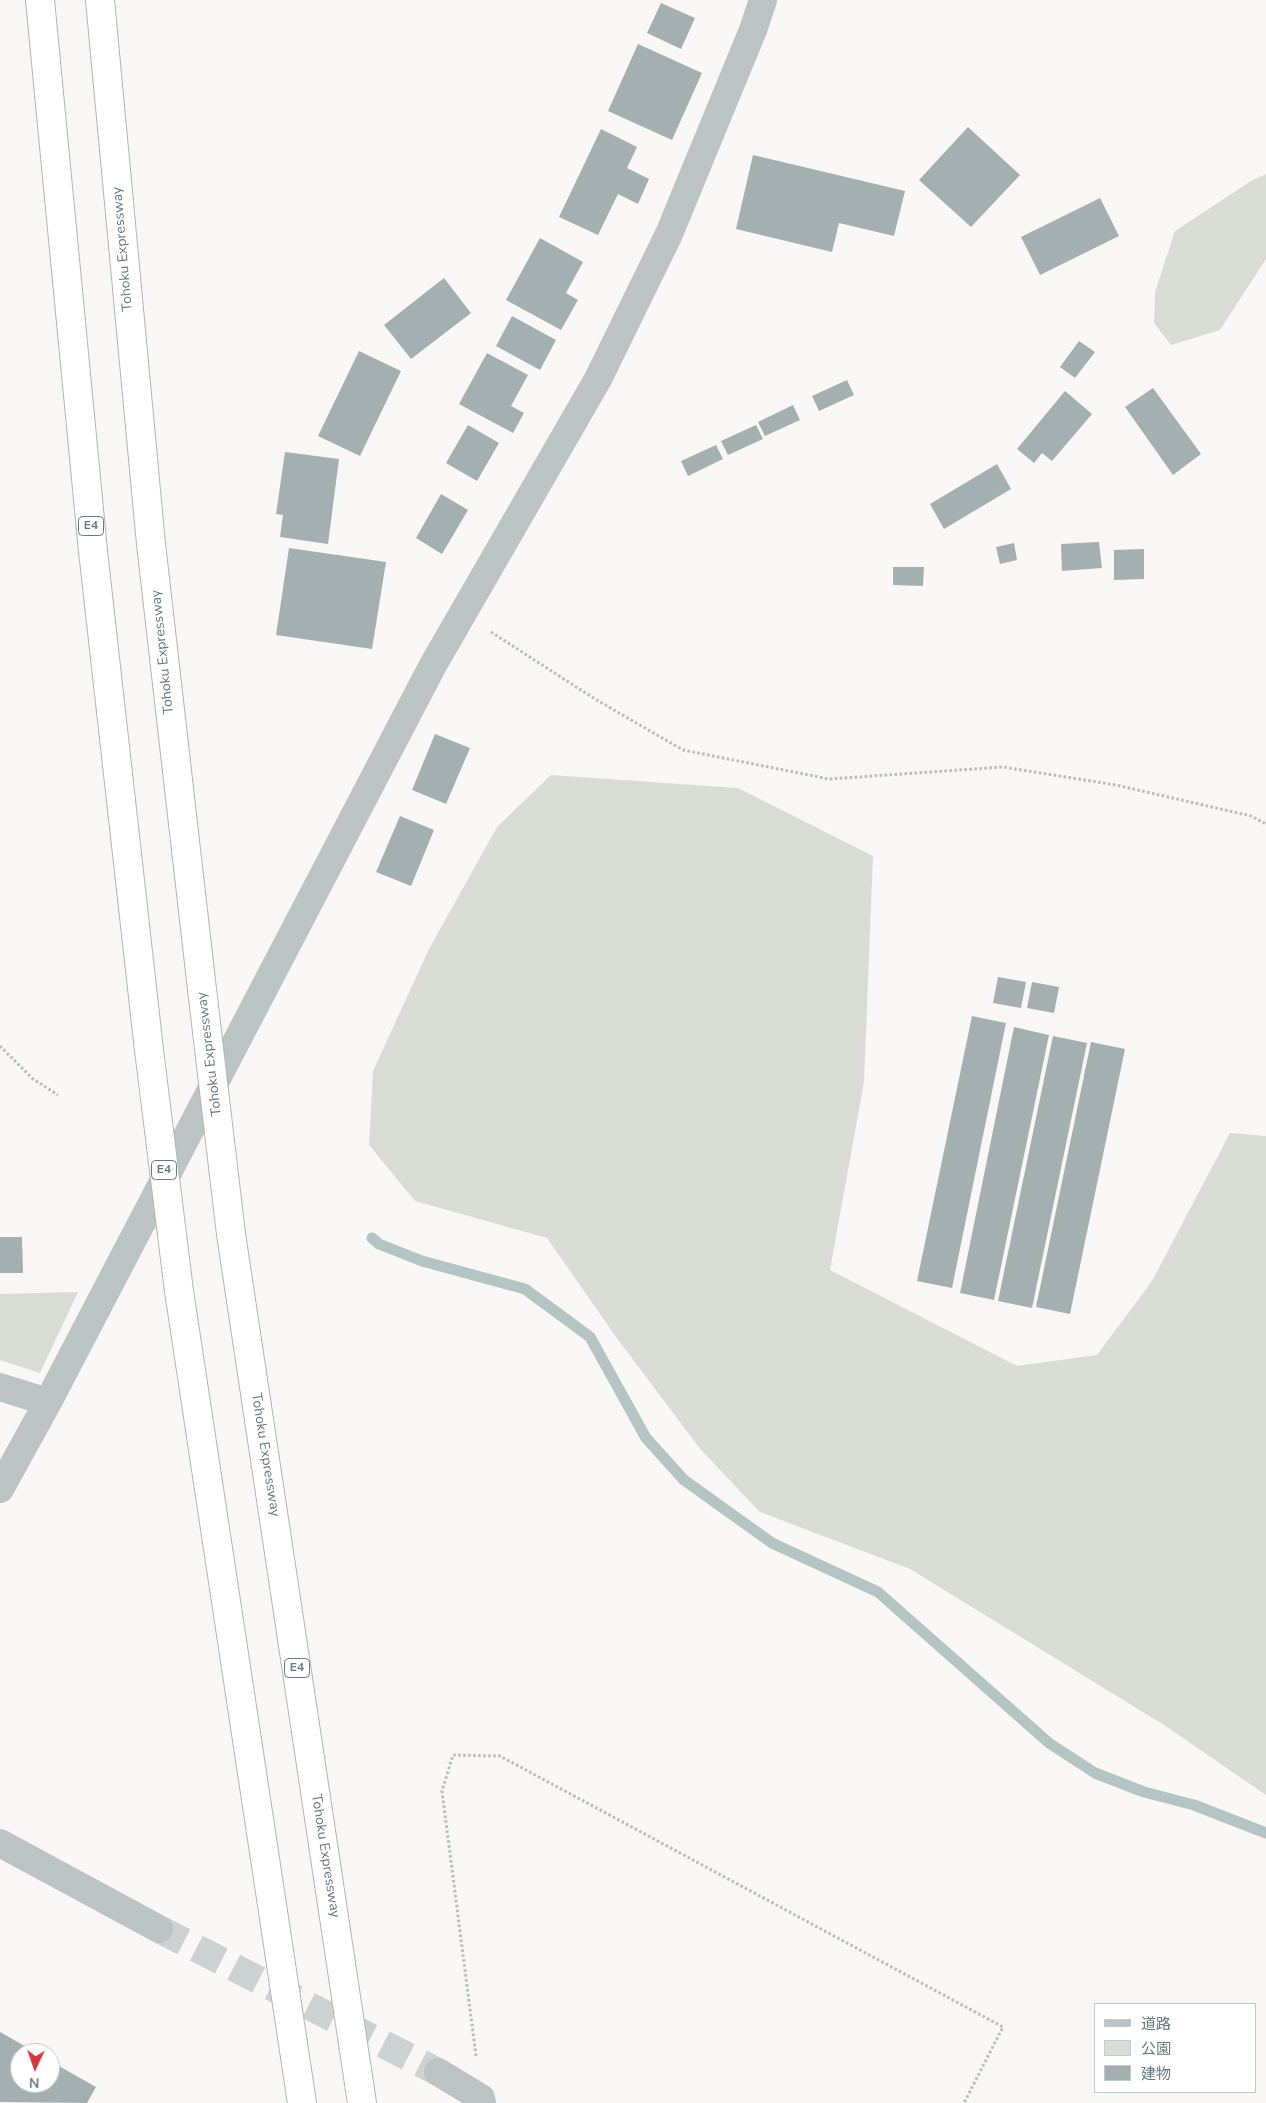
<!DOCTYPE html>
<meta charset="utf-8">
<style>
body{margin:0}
#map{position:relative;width:1266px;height:2103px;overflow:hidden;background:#f8f7f5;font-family:"Nunito Sans","Noto Sans JP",sans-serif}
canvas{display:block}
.legend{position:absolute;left:1094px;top:2003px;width:162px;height:90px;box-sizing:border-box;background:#fff;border:1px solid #c1c9cb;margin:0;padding:6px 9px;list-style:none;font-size:15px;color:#65797e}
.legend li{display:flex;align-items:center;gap:10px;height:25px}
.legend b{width:25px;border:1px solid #c1c9cb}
.north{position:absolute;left:10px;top:2043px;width:50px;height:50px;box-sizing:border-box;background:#fff;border:1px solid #c1c9cb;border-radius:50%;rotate:183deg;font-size:14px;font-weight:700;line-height:20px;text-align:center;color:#65797e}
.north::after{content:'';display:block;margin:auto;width:18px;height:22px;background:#d4383b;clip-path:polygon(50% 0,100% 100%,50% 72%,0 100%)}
</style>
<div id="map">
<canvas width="1266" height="2103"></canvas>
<ul class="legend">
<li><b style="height:6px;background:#bcc3c4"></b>道路</li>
<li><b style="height:14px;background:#d9dcd5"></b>公園</li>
<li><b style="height:14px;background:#a4afb2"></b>建物</li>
</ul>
<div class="north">N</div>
</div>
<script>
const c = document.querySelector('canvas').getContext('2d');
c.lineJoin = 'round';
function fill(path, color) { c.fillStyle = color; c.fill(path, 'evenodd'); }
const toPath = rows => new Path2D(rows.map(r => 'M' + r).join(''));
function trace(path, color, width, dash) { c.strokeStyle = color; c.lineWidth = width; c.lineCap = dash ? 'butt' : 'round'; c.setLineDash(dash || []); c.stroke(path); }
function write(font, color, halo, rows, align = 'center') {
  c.font = font + ' "Nunito Sans",sans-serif'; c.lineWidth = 5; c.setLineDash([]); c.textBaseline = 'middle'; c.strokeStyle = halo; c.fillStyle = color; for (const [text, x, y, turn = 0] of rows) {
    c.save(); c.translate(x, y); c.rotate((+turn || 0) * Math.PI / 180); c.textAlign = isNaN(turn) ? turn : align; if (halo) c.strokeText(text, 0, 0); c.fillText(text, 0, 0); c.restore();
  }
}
const green = toPath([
 [1266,174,1266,259,1220,330,1171,345,1154,323,1155,292,1175,231,1251,181],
 [551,775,738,788,873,856,864,1082,830,1270,1017,1366,1097,1355,1152,1281,1230,1133,1266,1136,1266,1795,1164,1725,910,1569,760,1512,701,1450,616,1337,547,1238,415,1201,369,1145,373,1071,429,949,497,827],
 [78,1292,40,1373,0,1360,0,1294]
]);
const stream = toPath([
 [372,1238,379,1244,422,1261,525,1289,590,1337,646,1438,684,1480,772,1543,878,1592,1049,1743,1095,1773,1144,1792,1194,1805,1266,1833]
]);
const building = toPath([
 [661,3,695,18,681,49,647,33],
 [638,44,702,73,672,140,608,111],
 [968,127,1020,175,971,227,919,180],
 [601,129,637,147,627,168,649,179,638,204,618,194,598,235,559,217],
 [753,155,905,191,894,236,839,223,832,252,736,229],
 [1100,198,1119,236,1040,275,1021,237],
 [540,238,583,262,566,293,578,300,561,330,506,300],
 [444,278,471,313,411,359,384,325],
 [512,316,556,340,540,370,496,346],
 [1079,341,1095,352,1075,378,1060,367],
 [359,351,401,371,360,456,318,436],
 [487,353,528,375,511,406,524,413,513,433,459,404],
 [847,380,854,395,819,411,812,396],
 [1153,388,1201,454,1173,475,1125,407],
 [1065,391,1092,414,1052,461,1042,453,1034,463,1017,449],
 [793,405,800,420,765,436,758,422],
 [468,425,499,443,477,481,446,463],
 [756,425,763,439,728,455,721,441],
 [716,445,723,459,688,476,681,461],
 [285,452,339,459,328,544,280,537,283,515,276,514],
 [997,464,1011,489,944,529,930,504],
 [441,494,468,510,442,554,416,538],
 [1099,542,1102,568,1062,571,1061,544],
 [1014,543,1017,560,1000,564,996,547],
 [289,548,386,562,372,649,276,635],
 [1144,549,1144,579,1114,580,1114,550],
 [893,567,924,567,923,586,893,585],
 [435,734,470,748,446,804,412,790],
 [400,816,434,830,411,886,376,872],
 [998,977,1026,982,1021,1008,993,1003],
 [1032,982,1059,987,1054,1013,1027,1008],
 [972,1016,1006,1023,952,1288,917,1281],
 [1014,1027,1049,1035,994,1300,960,1293],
 [1053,1036,1087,1043,1032,1308,998,1301],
 [1091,1042,1125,1049,1070,1314,1036,1307],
 [0,1237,22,1237,23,1273,0,1273],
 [0,2032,37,2053,20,2053,20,2083,50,2083,50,2061,96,2087,87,2103,0,2102]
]);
const minorTunnel = toPath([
 [159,1929,438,2072]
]);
const path = toPath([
 [491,632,595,699,683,750,829,779,1003,767,1116,785,1251,816,1266,824],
 [0,1046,33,1079,58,1095],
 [476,2056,442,1791,453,1755,500,1756,1003,2027,964,2103]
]);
const minor = toPath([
 [0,1387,48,1402],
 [0,1489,48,1402,433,665,598,379,669,234,753,30,763,0],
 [0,1843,159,1929],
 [438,2072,481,2098,482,2103]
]);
const highway = toPath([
 [40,0,93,551,149,1050],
 [100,0,151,544,203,998],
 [231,1234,362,2103],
 [179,1291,302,2103]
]);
const highwayBridge = toPath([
 [203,998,231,1234],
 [149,1050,179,1291]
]);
const shields = [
 [91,526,25],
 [164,1170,25],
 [297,1668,25]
];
const shieldNames = [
 ["E4",91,526],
 ["E4",164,1170],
 ["E4",297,1668]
];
const streetNames = [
 ["Tohoku Expressway",123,249,-95],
 ["Tohoku Expressway",163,652,-96],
 ["Tohoku Expressway",210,1054,-97],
 ["Tohoku Expressway",265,1455,81],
 ["Tohoku Expressway",325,1856,81]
];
fill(green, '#d9dcd5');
trace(stream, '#b4c4c4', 11);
fill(building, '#a4afb2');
trace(minorTunnel, '#ccd1d1', 28, [28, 14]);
trace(highway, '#b0b6b8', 30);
trace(path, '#b7bcbd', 3, [2.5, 2.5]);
trace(minor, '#bcc3c4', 28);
trace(highway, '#fff', 28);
trace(highwayBridge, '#b0b6b8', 30, []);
trace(highwayBridge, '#fff', 28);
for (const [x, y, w] of shields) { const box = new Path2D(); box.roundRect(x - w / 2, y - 9.5, w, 19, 4); c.fillStyle = '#fff'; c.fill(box); trace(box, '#65797e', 1); }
write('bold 12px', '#65797e', null, shieldNames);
write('14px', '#65797e', '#fff', streetNames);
</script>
